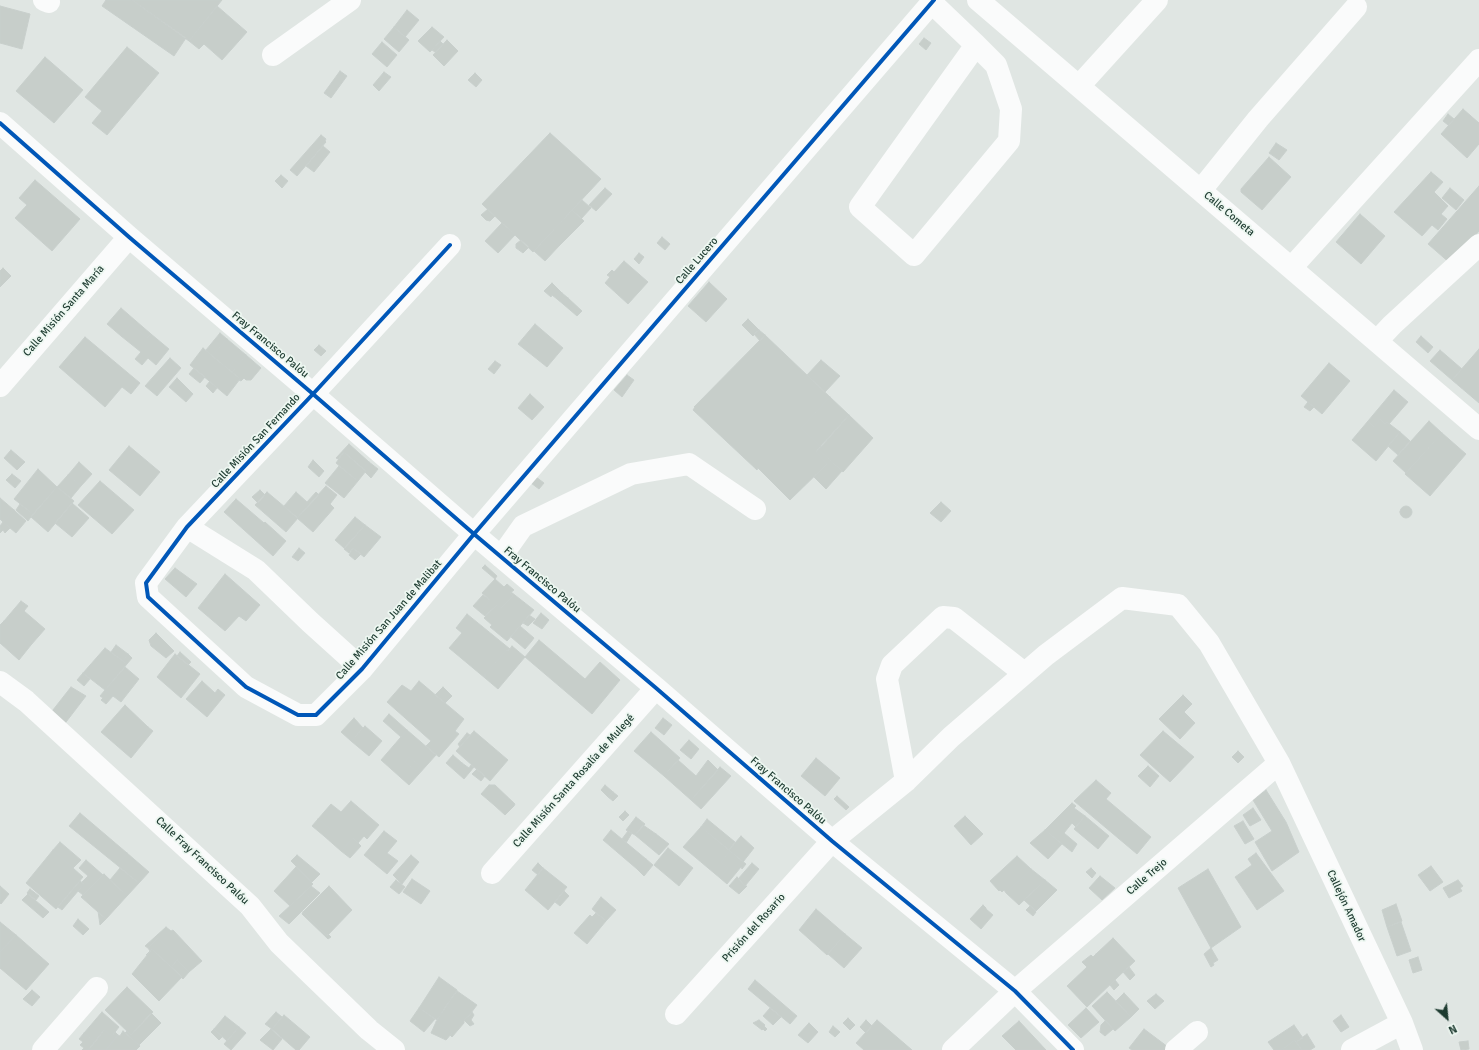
<!DOCTYPE html>
<meta charset="utf-8">
<style>
body{margin:0}
#map{position:relative;width:1479px;height:1050px;overflow:hidden;background:#e0e6e3;font-family:Signika,sans-serif}
canvas{display:block}
.north{position:absolute;left:1427px;top:998px;width:40px;height:40px;-webkit-text-stroke:3px #edf7f1;paint-order:stroke;rotate:153deg;font-size:11px;font-weight:700;line-height:16px;text-align:center;color:#1d3b30}
.north::after{content:'';display:block;margin:auto;width:14px;height:18px;background:#1d3b30;clip-path:polygon(50% 0,100% 100%,50% 72%,0 100%)}
</style>
<div id="map">
<canvas width="1479" height="1050"></canvas>
<div class="north">N</div>
</div>
<script>
const c = document.querySelector('canvas').getContext('2d');
c.lineJoin = 'round';
function fill(path, color) { c.fillStyle = color; c.fill(path, 'evenodd'); }
const toPath = rows => new Path2D(rows.map(r => 'M' + r).join(''));
function trace(path, color, width, dash) { c.strokeStyle = color; c.lineWidth = width; c.lineCap = dash ? 'butt' : 'round'; c.setLineDash(dash || []); c.stroke(path); }
function write(font, color, halo, rows, align = 'center') {
  c.font = font + ' Signika,sans-serif'; c.lineWidth = 3.5; c.setLineDash([]); c.textBaseline = 'middle'; c.strokeStyle = halo; c.fillStyle = color; for (const [text, x, y, turn = 0] of rows) {
    c.save(); c.translate(x, y); c.rotate((+turn || 0) * Math.PI / 180); c.textAlign = isNaN(turn) ? turn : align; if (halo) c.strokeText(text, 0, 0); c.fillText(text, 0, 0); c.restore();
  }
}
const building = toPath([
 [106,0,132,0,186,38,174,56,102,6,106,0],
 [132,0,222,0,189,41,132,0],
 [0,6,30,14,22,49,0,43,0,6],
 [217,6,247,32,222,60,204,44,199,49,189,41,217,6],
 [407,10,419,20,405,37,394,27,407,10],
 [394,27,409,40,399,52,384,39,394,27],
 [432,27,444,37,430,52,418,41,432,27],
 [924,38,931,43,926,50,919,44,924,38],
 [447,40,458,51,444,66,433,55,447,40],
 [440,41,443,44,435,52,432,50,440,41],
 [382,42,397,55,387,67,372,54,382,42],
 [127,47,159,73,107,135,92,123,102,111,85,97,127,47],
 [45,57,83,90,54,123,16,91,45,57],
 [340,71,347,76,331,98,324,93,340,71],
 [384,72,391,77,379,91,373,85,384,72],
 [475,73,482,80,476,87,468,80,475,73],
 [1463,109,1479,123,1479,144,1467,158,1441,134,1463,109],
 [1448,114,1454,119,1448,125,1443,121,1448,114],
 [550,133,601,179,533,252,482,204,550,133],
 [321,135,326,139,325,141,326,142,297,176,290,170,321,135],
 [1276,143,1287,150,1279,160,1269,153,1276,143],
 [323,146,330,152,314,172,306,166,323,146],
 [1269,157,1291,177,1262,210,1241,192,1241,189,1269,157],
 [1431,172,1443,182,1434,192,1448,206,1441,214,1447,219,1438,230,1432,225,1422,236,1394,212,1431,172],
 [281,175,288,181,282,188,275,181,281,175],
 [35,180,80,219,52,251,15,218,27,205,19,198,35,180],
 [1479,186,1479,231,1451,264,1428,244,1479,186],
 [605,188,612,194,596,211,589,205,605,188],
 [1450,188,1464,200,1456,210,1442,198,1450,188],
 [582,200,591,208,581,219,572,210,582,200],
 [488,209,495,216,490,221,486,220,481,215,488,209],
 [572,210,584,221,559,246,548,236,572,210],
 [1360,214,1385,236,1361,264,1336,242,1360,214],
 [502,223,515,235,498,253,485,241,502,223],
 [548,236,559,246,545,261,534,251,548,236],
 [662,237,670,244,665,250,657,243,662,237],
 [521,240,529,247,523,253,516,248,516,244,521,240],
 [639,253,644,257,639,264,634,259,639,253],
 [624,261,648,282,628,304,605,283,610,277,607,275,612,270,614,272,624,261],
 [3,268,11,276,0,287,0,271,3,268],
 [709,282,727,299,706,322,688,306,709,282],
 [552,283,562,293,557,299,552,295,551,297,544,291,552,283],
 [562,293,568,298,563,304,557,299,562,293],
 [568,298,582,311,577,316,563,304,568,298],
 [121,308,151,334,147,338,131,324,121,336,107,324,121,308],
 [748,319,759,330,753,336,742,325,748,319],
 [131,324,147,338,151,334,169,349,156,365,148,358,142,365,135,359,141,352,121,336,131,324],
 [535,324,563,348,547,367,518,344,535,324],
 [759,330,765,335,760,341,754,334,759,330],
 [220,333,227,339,212,356,206,350,220,333],
 [765,335,830,397,801,428,821,447,816,452,827,464,790,500,758,468,757,470,693,410,695,407,694,407,765,335],
 [1421,336,1433,347,1428,353,1416,342,1421,336],
 [85,337,140,383,131,394,122,387,105,407,59,367,85,337],
 [227,339,246,355,239,364,234,360,230,365,235,369,232,372,212,356,227,339],
 [319,345,326,351,321,356,314,350,319,345],
 [203,348,240,379,227,396,190,365,203,348],
 [1479,349,1479,403,1452,380,1479,349],
 [1440,350,1462,369,1452,380,1430,361,1440,350],
 [246,355,261,368,251,380,246,380,244,378,241,381,239,380,240,379,232,372,235,369,230,365,234,360,239,364,246,355],
 [170,358,181,368,157,396,145,386,170,358],
 [821,360,840,376,825,392,807,375,821,360],
 [495,361,501,365,494,374,488,369,495,361],
 [1329,363,1350,381,1322,414,1301,396,1329,363],
 [194,368,205,377,200,383,189,374,194,368],
 [627,375,634,380,622,397,614,390,627,375],
 [177,378,193,394,186,402,169,387,177,378],
 [210,381,217,388,213,393,206,386,210,381],
 [1394,390,1408,402,1389,424,1387,422,1385,424,1380,419,1374,427,1368,421,1394,390],
 [530,394,544,407,532,420,518,408,530,394],
 [830,397,849,415,821,447,801,428,830,397],
 [1308,402,1314,407,1310,411,1304,407,1308,402],
 [849,415,873,438,843,472,818,449,849,415],
 [1380,419,1385,424,1387,422,1400,432,1376,461,1352,440,1368,421,1374,427,1380,419],
 [1429,421,1442,433,1406,473,1393,461,1429,421],
 [1400,432,1410,441,1398,455,1388,446,1400,432],
 [1442,433,1466,454,1430,496,1405,474,1442,433],
 [349,444,369,462,363,469,344,452,338,459,336,458,349,444],
 [129,446,160,472,140,496,109,470,129,446],
 [818,449,842,471,826,489,814,477,827,464,816,452,818,449],
 [11,450,25,462,17,470,4,458,11,450],
 [344,452,366,471,358,481,336,463,344,452],
 [313,460,324,471,319,477,308,467,313,460],
 [79,462,92,474,81,486,68,475,79,462],
 [369,462,378,469,371,478,365,472,366,471,363,469,369,462],
 [339,466,358,481,344,498,325,483,339,466],
 [38,469,57,487,33,514,14,499,38,469],
 [12,474,21,481,15,488,6,480,12,474],
 [68,475,81,486,71,498,57,487,68,475],
 [536,477,544,483,539,489,531,483,536,477],
 [100,481,134,510,112,534,78,505,100,481],
 [326,486,337,495,330,504,334,508,313,532,297,518,326,486],
 [57,487,74,501,48,532,31,517,57,487],
 [260,490,265,495,258,503,252,497,260,490],
 [267,492,298,518,286,532,255,505,267,492],
 [296,492,307,502,316,492,319,495,297,518,284,506,296,492],
 [0,498,14,510,3,522,0,519,0,498],
 [236,499,264,523,265,522,286,541,273,556,224,512,236,499],
 [941,502,951,511,941,522,930,513,941,502],
 [72,503,89,518,72,537,55,523,72,503],
 [20,504,33,514,28,521,16,510,20,504],
 '1400 512a6 6 0 1 1 12 0a6 6 0 1 1-12 0Z',
 [14,510,26,521,16,533,3,522,14,510],
 [355,517,365,525,344,548,335,540,355,517],
 [3,522,10,528,5,533,3,530,0,533,0,526,3,522],
 [365,525,381,537,364,557,353,548,349,553,344,549,365,525],
 [299,548,305,553,298,561,292,557,299,548],
 [353,548,361,554,355,560,349,555,353,548],
 [485,565,497,576,495,579,482,568,485,565],
 [175,568,197,584,186,597,165,579,175,568],
 [225,574,260,605,246,621,239,616,225,631,198,608,225,574],
 [495,579,504,587,507,584,514,590,510,593,513,596,501,608,497,605,485,616,480,612,490,600,482,593,495,579],
 [511,592,534,610,507,641,490,627,492,625,484,618,497,605,501,608,513,596,510,593,511,592],
 [483,595,490,600,480,612,473,606,483,595],
 [21,601,28,606,24,611,45,629,31,645,4,621,21,601],
 [541,613,549,620,542,629,533,623,541,613],
 [467,614,510,649,506,651,485,674,485,678,449,648,462,633,456,628,467,614],
 [529,615,535,619,528,626,523,623,529,615],
 [4,621,31,645,19,660,0,643,0,625,4,621],
 [520,626,534,638,531,642,522,635,519,637,513,634,520,626],
 [156,633,174,651,166,658,151,646,149,640,156,633],
 [513,634,519,637,522,635,531,642,525,649,511,637,513,634],
 [539,640,585,679,600,662,620,680,592,714,525,657,539,640],
 [116,645,128,654,123,661,111,652,116,645],
 [512,646,525,657,498,689,485,678,485,674,506,651,509,650,512,646],
 [105,648,127,664,105,690,83,673,105,648],
 [180,652,191,662,188,665,177,656,180,652],
 [128,654,132,658,127,664,123,661,128,654],
 [175,654,200,674,181,698,157,677,175,654],
 [125,667,139,679,121,702,105,690,125,667],
 [83,673,90,679,84,686,77,680,83,673],
 [202,681,215,693,218,689,225,695,207,717,186,699,202,681],
 [419,681,464,719,455,731,459,734,439,757,426,746,431,741,387,702,402,685,411,691,419,681],
 [71,687,86,696,63,726,49,715,71,687],
 [443,687,452,696,445,703,435,695,443,687],
 [105,690,113,696,106,704,101,700,103,698,100,696,105,690],
 [1183,695,1192,704,1184,712,1195,723,1180,739,1159,719,1183,695],
 [125,705,148,727,134,742,140,747,131,758,101,732,125,705],
 [389,714,407,730,401,737,383,721,389,714],
 [354,718,363,728,351,741,341,732,354,718],
 [663,718,672,725,664,735,655,728,663,718],
 [365,726,382,741,369,756,351,741,365,726],
 [148,727,153,731,140,747,134,742,148,727],
 [407,730,436,755,409,785,381,760,407,730],
 [409,757,420,766,416,771,405,762,409,757],
 [474,731,508,760,490,781,456,751,474,731],
 [1163,731,1194,757,1170,782,1140,755,1163,731],
 [651,732,680,758,664,776,634,751,651,732],
 [467,733,470,735,460,747,458,744,467,733],
 [689,740,699,749,691,759,680,750,689,740],
 [1238,751,1244,757,1238,763,1232,757,1238,751],
 [453,755,462,763,455,771,446,763,453,755],
 [409,757,420,766,416,771,405,762,409,757],
 [816,758,840,778,825,796,801,776,816,758],
 [817,760,834,776,828,783,811,767,817,760],
 [678,760,696,776,708,760,718,770,691,800,664,776,678,760],
 [817,760,834,776,828,783,811,767,817,760],
 [462,763,469,768,471,765,474,767,464,779,455,771,462,763],
 [1148,766,1159,776,1150,787,1138,776,1148,766],
 [720,767,731,776,701,809,691,800,720,767],
 [477,769,485,776,481,781,472,774,477,769],
 [1096,780,1111,793,1106,799,1151,837,1137,854,1074,801,1096,780],
 [489,785,495,785,515,804,514,806,502,796,494,805,481,794,489,785],
 [605,785,613,792,608,797,601,790,605,785],
 [1266,790,1286,822,1299,852,1272,871,1255,842,1272,831,1253,800,1266,790],
 [613,792,618,796,613,801,608,797,613,792],
 [502,796,514,806,505,815,494,805,502,796],
 [837,796,849,807,846,810,834,799,837,796],
 [351,801,379,825,367,839,364,836,358,843,353,838,341,851,324,836,330,829,318,819,331,804,341,812,351,801],
 [1072,803,1076,806,1074,808,1085,816,1076,827,1072,823,1064,833,1077,844,1072,852,1045,830,1072,803],
 [1253,808,1261,820,1250,826,1243,815,1253,808],
 [625,811,629,815,623,821,619,817,625,811],
 [80,813,127,853,117,865,69,826,80,813],
 [965,816,983,834,971,845,954,826,965,816],
 [1085,816,1109,836,1098,849,1074,829,1085,816],
 [636,817,645,824,635,835,626,830,636,817],
 [318,819,330,829,324,836,312,826,318,819],
 [707,819,735,842,729,850,701,827,707,819],
 [1243,821,1254,839,1245,844,1234,826,1243,821],
 [643,825,656,834,647,845,635,835,643,825],
 [701,827,730,851,721,862,728,868,720,878,683,847,701,827],
 [611,830,646,859,637,869,603,840,611,830],
 [1045,830,1062,844,1048,859,1030,843,1045,830],
 [384,831,397,841,387,853,398,861,387,874,364,855,384,831],
 [628,831,632,833,626,843,622,839,628,831],
 [656,834,669,844,659,855,647,845,656,834],
 [741,836,754,848,743,862,729,850,741,836],
 [353,838,361,846,350,858,341,851,353,838],
 [60,842,81,860,73,868,53,850,60,842],
 [668,848,693,868,679,886,654,865,668,848],
 [53,850,83,877,56,909,26,883,53,850],
 [730,851,746,864,742,869,741,867,727,884,720,878,728,868,721,862,730,851],
 [127,853,149,872,139,883,117,865,127,853],
 [1256,853,1284,891,1257,910,1235,877,1252,865,1248,859,1256,853],
 [297,855,320,874,312,882,291,861,297,855],
 [411,855,419,862,402,884,393,875,411,855],
 [1017,856,1031,869,1006,893,1004,890,1002,892,1000,890,999,891,990,881,1017,856],
 [646,859,653,865,644,876,637,869,646,859],
 [86,860,103,875,83,895,78,891,84,884,82,882,88,876,79,868,86,860],
 [538,863,543,868,538,875,532,870,538,863],
 [752,863,759,869,745,886,738,879,752,863],
 [1431,866,1443,882,1430,891,1418,875,1431,866],
 [296,867,313,884,290,906,274,891,296,867],
 [120,868,139,883,127,896,110,880,120,868],
 [543,868,567,887,548,910,525,890,543,868],
 [1091,868,1096,873,1092,878,1086,872,1091,868],
 [1031,869,1045,880,1019,905,1006,893,1031,869],
 [1208,869,1241,927,1211,948,1178,888,1208,869],
 [104,874,127,896,106,919,81,897,104,874],
 [1100,876,1115,888,1102,900,1089,888,1100,876],
 [737,877,745,886,747,886,739,894,729,886,737,877],
 [412,879,430,891,421,904,403,892,412,879],
 [396,880,405,887,399,894,390,887,396,880],
 [1045,880,1057,890,1036,911,1024,900,1045,880],
 [1458,880,1463,886,1460,888,1462,891,1449,898,1443,888,1458,880],
 [80,881,84,884,62,910,58,907,80,881],
 [0,886,9,894,1,904,0,903,0,886],
 [311,886,320,893,312,901,305,892,311,886],
 [329,886,352,910,327,936,303,912,329,886],
 [30,889,39,896,36,900,27,893,30,889],
 [564,891,569,896,560,906,555,902,564,891],
 [305,892,312,901,289,924,279,916,305,892],
 [28,894,49,912,43,918,22,900,28,894],
 [601,897,616,910,606,921,592,909,601,897],
 [1396,904,1402,921,1387,927,1382,910,1396,904],
 [983,905,986,908,986,909,993,915,981,929,970,919,983,905],
 [1030,906,1036,912,1033,916,1026,910,1030,906],
 [816,909,845,934,827,955,799,930,816,909],
 [98,911,106,919,100,925,98,911],
 [303,912,327,936,328,934,331,937,328,939,302,914,303,912],
 [596,913,606,921,587,944,574,933,590,915,592,917,596,913],
 [78,919,89,929,83,935,73,926,78,919],
 [0,922,16,935,0,952,0,922],
 [1401,922,1411,951,1397,956,1387,927,1401,922],
 [166,927,171,931,173,930,202,961,189,972,177,960,178,959,158,938,148,948,145,946,166,927],
 [845,934,862,948,844,968,828,954,845,934],
 [16,935,49,964,26,990,0,968,0,952,16,935],
 [158,938,178,959,171,967,152,949,146,955,150,951,148,948,158,938],
 [1113,938,1135,961,1118,977,1096,954,1113,938],
 [1211,948,1218,960,1213,963,1214,965,1211,967,1204,954,1211,948],
 [152,949,182,977,159,1001,132,974,152,949],
 [1096,954,1118,977,1087,1007,1067,986,1087,967,1082,962,1091,955,1093,957,1096,954],
 [1418,957,1422,970,1413,973,1409,960,1418,957],
 [177,960,189,972,183,979,171,967,177,960],
 [1129,967,1135,975,1130,980,1123,972,1129,967],
 [439,977,457,990,437,1020,419,1008,439,977],
 [755,980,797,1016,790,1024,748,989,755,980],
 [1115,980,1119,985,1114,990,1110,985,1115,980],
 [127,987,153,1012,131,1035,105,1010,127,987],
 [32,990,40,997,32,1006,23,999,32,990],
 [457,991,477,1005,468,1017,467,1017,464,1020,464,1023,452,1014,454,1011,446,1006,457,991],
 [1107,992,1131,1017,1115,1031,1092,1006,1107,992],
 [1124,993,1139,1009,1131,1017,1116,1001,1124,993],
 [1156,994,1164,1001,1155,1009,1147,1001,1156,994],
 [446,1006,454,1011,452,1014,464,1023,452,1037,450,1035,452,1033,436,1022,446,1006],
 [419,1008,435,1019,424,1032,410,1021,419,1008],
 [770,1008,781,1017,773,1025,763,1016,770,1008],
 [1086,1008,1099,1022,1081,1038,1068,1025,1086,1008],
 [102,1012,119,1027,112,1036,104,1030,95,1042,84,1033,102,1012],
 [276,1012,282,1017,272,1029,265,1024,276,1012],
 [472,1012,474,1015,471,1020,474,1024,470,1026,464,1020,472,1012],
 [151,1013,161,1023,139,1045,125,1033,127,1031,131,1035,151,1013],
 [284,1015,310,1037,299,1050,296,1050,272,1029,284,1015],
 [1341,1015,1349,1027,1341,1032,1333,1021,1341,1015],
 [225,1016,239,1027,227,1041,214,1029,225,1016],
 [848,1018,855,1025,850,1030,843,1023,848,1018],
 [759,1020,765,1025,764,1026,767,1029,765,1031,763,1029,762,1030,753,1023,759,1020],
 [866,1020,872,1026,866,1033,860,1027,866,1020],
 [877,1020,912,1050,864,1050,856,1043,877,1020],
 [1019,1021,1046,1050,1016,1050,1002,1036,1019,1021],
 [1105,1021,1113,1029,1105,1036,1100,1032,1101,1025,1105,1021],
 [436,1022,452,1033,446,1040,431,1033,436,1022],
 [809,1023,818,1032,808,1043,798,1035,809,1023],
 [1294,1025,1303,1038,1296,1042,1295,1040,1281,1050,1274,1050,1268,1042,1294,1025],
 [833,1026,840,1032,835,1037,829,1032,833,1026],
 [239,1027,246,1033,231,1050,224,1044,239,1027],
 [214,1029,222,1037,219,1040,211,1032,214,1029],
 [271,1029,282,1039,273,1050,260,1040,271,1029],
 [1144,1029,1172,1050,1132,1050,1129,1048,1144,1029],
 [104,1030,112,1036,115,1032,118,1035,106,1050,88,1050,104,1030],
 [123,1031,140,1046,136,1050,106,1050,118,1035,120,1036,123,1031],
 [84,1033,95,1042,88,1050,82,1050,84,1048,80,1045,83,1042,79,1039,84,1033],
 [1307,1034,1315,1047,1310,1050,1302,1050,1296,1042,1307,1034],
 [1295,1040,1302,1050,1281,1050,1295,1040],
 [1468,1041,1469,1049,1461,1050,1459,1042,1468,1041]
]);
const minor = toPath([
 [44,0,49,2],
 [978,0,1479,429],
 [932,3,976,45,996,65,1011,109,1009,141,914,255,860,207,976,45],
 [273,55,350,0],
 [1079,86,1157,0],
 [0,123,129,237,313,394,474,534,656,688,832,841,1015,991,1073,1050],
 [1201,190,1258,119,1356,7],
 [450,245,313,394,187,527,146,583,148,597,246,687,298,715,316,715,362,669,474,534,934,0],
 [1292,267,1479,60],
 [1377,341,1392,325,1479,245],
 [0,386,129,237],
 [187,527,256,570,310,622,362,669],
 [501,557,523,526,631,474,689,464,755,509],
 [0,682,26,701,250,906,279,943,369,1030,394,1050],
 [906,781,887,679,892,665,943,617,954,618,1024,673],
 [492,873,656,688],
 [676,1014,832,841,906,781,951,737,1046,655,1122,598,1178,605,1209,643,1279,763,1402,1023,1412,1050],
 [43,1050,97,988],
 [953,1050,1015,991,1279,763],
 [1176,1050,1197,1032],
 [1352,1050,1402,1023]
]);
const cycleway = toPath([
 [0,123,129,237,313,394,474,534,656,688,832,841,1015,991,1073,1050],
 [450,245,313,394,187,527,146,583,148,597,246,687,298,715,316,715,362,669,474,534,934,0]
]);
const streetNames = [
 ["Calle Cometa",1229,214,40],
 ["Calle Lucero",697,261,-49],
 ["Calle Misión Santa María",64,311,-49],
 ["Fray Francisco Palóu",270,345,40],
 ["Calle Misión San Fernando",256,441,-47],
 ["Fray Francisco Palóu",542,580,40],
 ["Calle Misión San Juan de Malibat",389,620,-49],
 ["Calle Misión Santa Rosalía de Mulegé",574,781,-48],
 ["Fray Francisco Palóu",788,791,41],
 ["Calle Fray Francisco Palóu",202,861,43],
 ["Calle Trejo",1147,877,-41],
 ["Callejón Amador",1346,906,65],
 ["Prisión del Rosario",754,928,-48]
];
fill(building, '#c7ceca');
trace(building, '#c8cfcc', 1);
trace(minor, '#fafbfb', 22);
trace(cycleway, '#0057b8', 4);
write('11px', '#1d3b30', '#edf7f1', streetNames);
</script>
